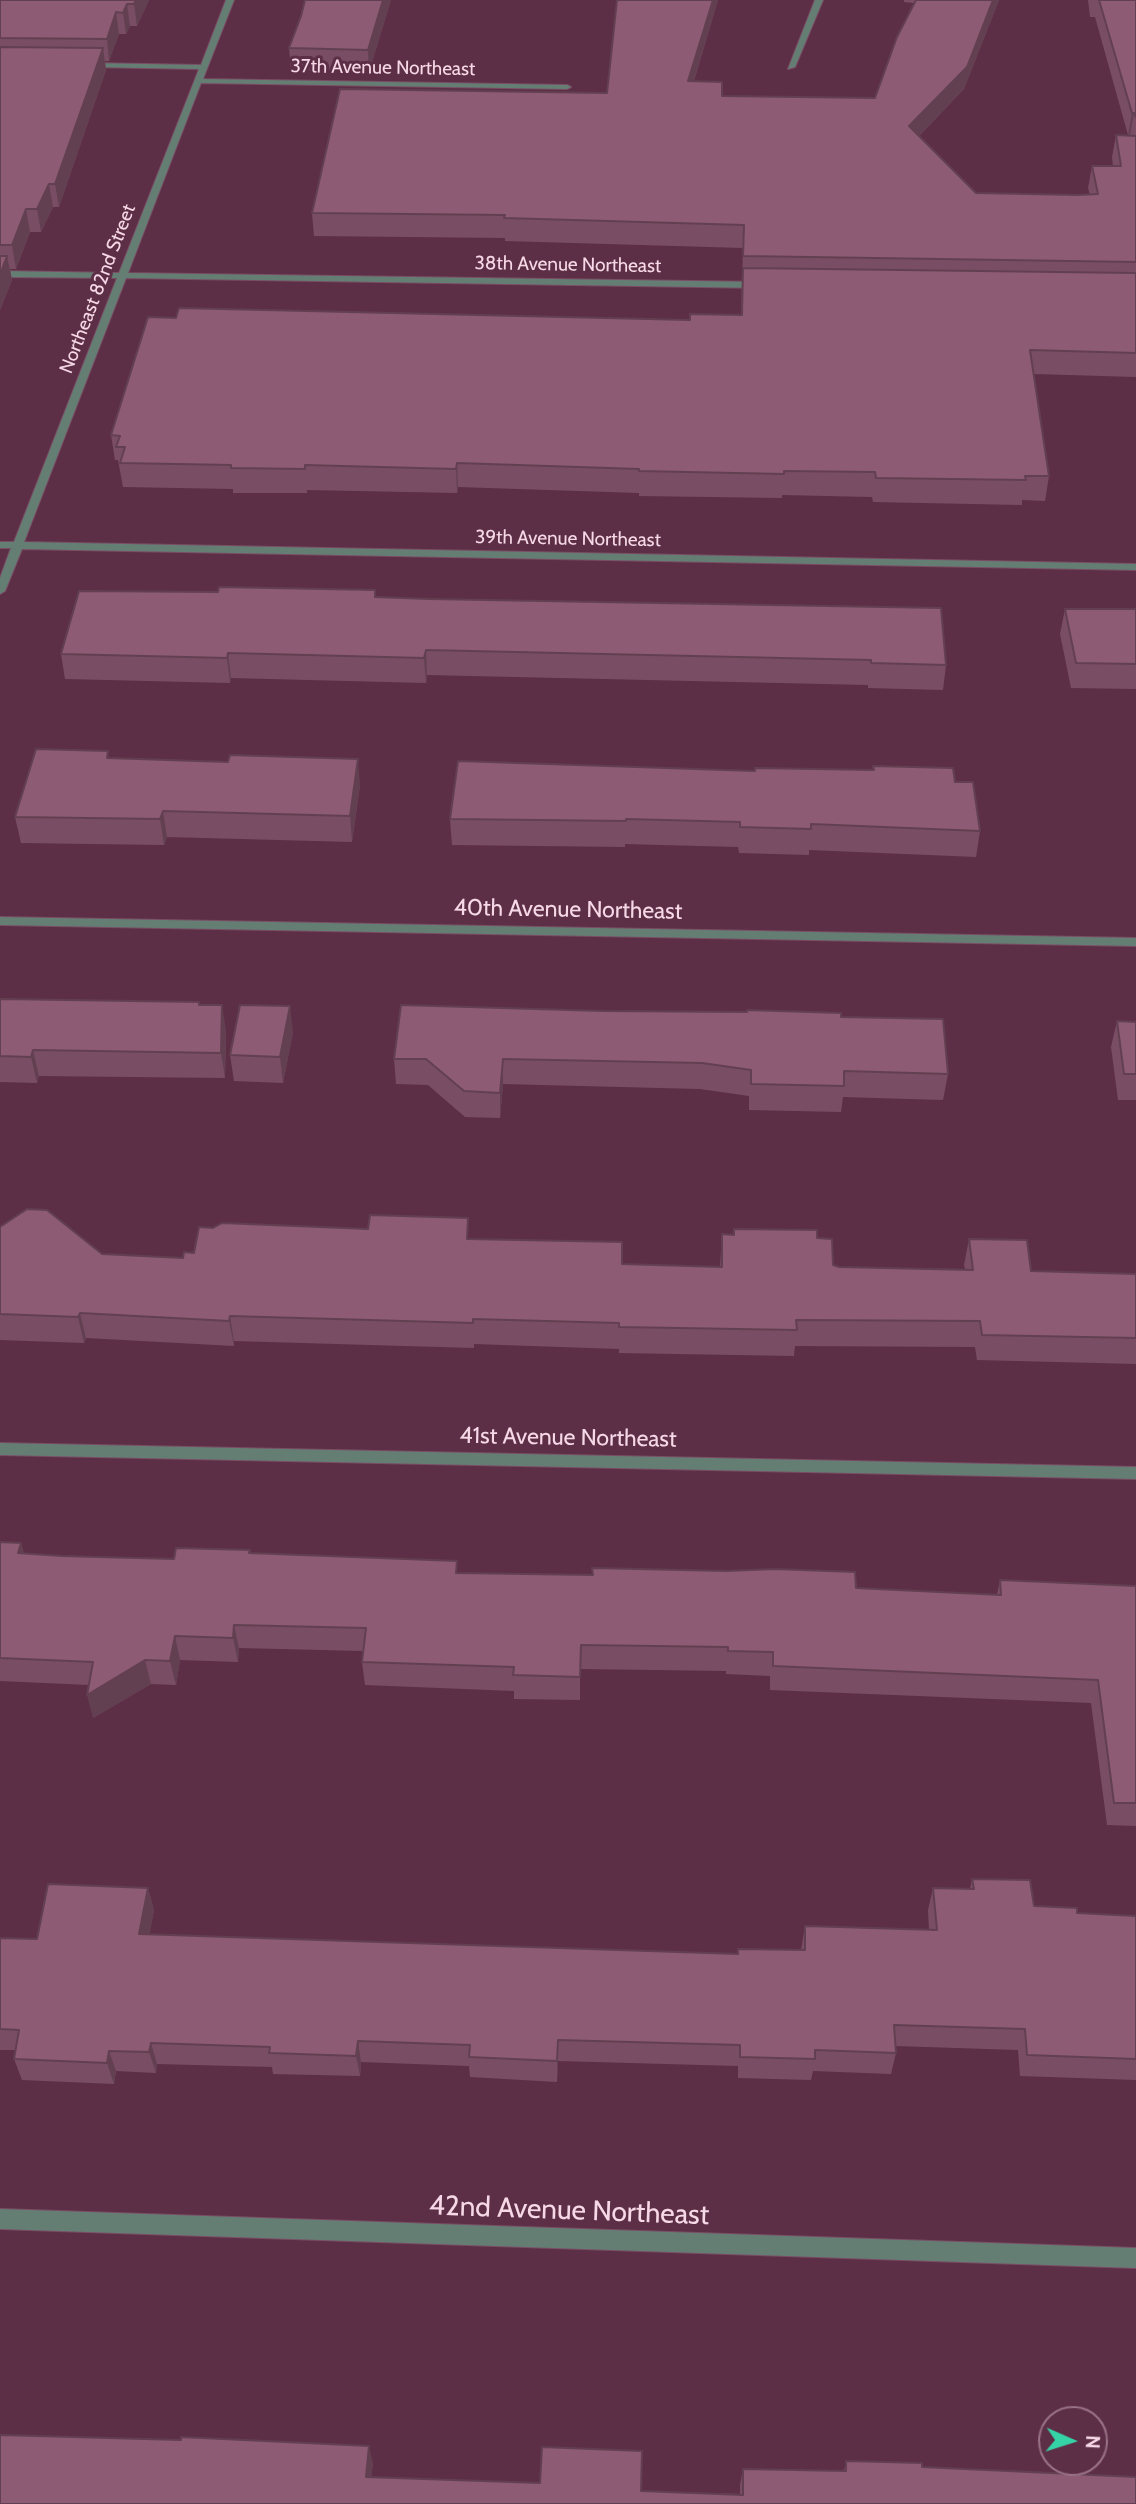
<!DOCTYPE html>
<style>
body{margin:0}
#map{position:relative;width:1136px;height:2504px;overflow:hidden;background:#5d2f47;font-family:Cabin,sans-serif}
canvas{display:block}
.north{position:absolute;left:1038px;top:2406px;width:70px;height:70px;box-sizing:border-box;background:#5d2f47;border:2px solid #9a7387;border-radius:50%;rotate:93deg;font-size:19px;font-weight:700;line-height:28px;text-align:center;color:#f6d8e6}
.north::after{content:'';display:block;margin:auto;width:24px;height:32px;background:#35d4a7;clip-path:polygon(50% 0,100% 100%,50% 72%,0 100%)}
</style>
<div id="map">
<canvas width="1136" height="2504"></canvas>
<div class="north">N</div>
</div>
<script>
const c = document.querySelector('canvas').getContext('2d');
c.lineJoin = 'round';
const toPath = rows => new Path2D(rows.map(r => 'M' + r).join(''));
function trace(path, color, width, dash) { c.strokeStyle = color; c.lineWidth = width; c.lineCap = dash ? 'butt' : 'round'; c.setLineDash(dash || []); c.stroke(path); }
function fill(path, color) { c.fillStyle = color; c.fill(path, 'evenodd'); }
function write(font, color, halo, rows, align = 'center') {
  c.font = font + ' Cabin,sans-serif'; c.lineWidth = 6; c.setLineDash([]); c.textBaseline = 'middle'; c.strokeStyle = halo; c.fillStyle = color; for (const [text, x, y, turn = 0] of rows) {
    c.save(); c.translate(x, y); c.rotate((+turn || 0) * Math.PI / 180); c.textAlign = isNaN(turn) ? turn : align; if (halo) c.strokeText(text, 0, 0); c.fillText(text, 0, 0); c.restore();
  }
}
const minor = toPath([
 [226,0,234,0,203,79,567,85,571,87,567,89,201,83,128,273,762,282,766,285,762,288,126,278,24,542,1136,564,1136,570,22,549,5,591,0,594,0,578,11,548,0,548,0,542,14,542,117,278,0,277,0,271,119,273,199,69,89,67,85,65,89,63,201,65,226,0],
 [815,0,823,0,795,67,788,69,815,0],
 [0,1443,1136,1467,1136,1479,0,1455,0,1443],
 [0,2209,1136,2248,1136,2268,0,2229,0,2209]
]);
const tertiary = toPath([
 [0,917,1136,938,1136,946,0,925,0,917]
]);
const wall = toPath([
 [0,0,149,0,137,26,130,26,126,34,119,34,109,61,105,61,106,70,59,207,53,207,41,232,30,232,16,269,10,269,12,280,0,310],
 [305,0,391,0,369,72,291,70,289,48,301,16],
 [617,0,718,0,694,81,722,96,875,98,914,3,904,2,904,0,999,0,964,89,919,136,976,193,1078,195,1090,195,1088,188,1092,166,1113,166,1112,157,1116,135,1128,135,1095,17,1090,17,1088,0,1136,0,1136,377,1034,374,1049,476,1045,501,1022,500,1022,505,873,502,872,497,782,495,782,498,639,496,639,493,458,487,457,493,307,490,307,493,233,493,233,489,123,487,118,460,115,460,111,435,176,318,690,320,741,315,743,248,505,241,505,238,314,236,312,213,607,93],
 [375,597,946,665,943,690,868,688,868,685,427,675,426,683,231,678,230,683,65,679,61,654],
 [1065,609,1136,609,1136,689,1071,688,1060,634],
 [109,758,360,785,352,842,167,837,164,845,21,843,15,817],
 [873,766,955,782,980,831,976,857,809,850,809,855,739,853,738,847,625,844,625,847,452,845,450,819,755,771,873,770],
 [0,999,199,1002,200,1005,226,1031,225,1078,39,1076,37,1083,0,1082],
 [841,1017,948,1074,943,1100,843,1097,841,1112,749,1110,749,1096,700,1089,503,1084,500,1118,465,1117,428,1085,396,1084,394,1059],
 [1117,1021,1136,1022,1136,1100,1118,1100,1111,1047],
 [293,1032,283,1083,234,1081,230,1055],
 [0,1227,102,1254,183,1258,194,1253,469,1239,622,1264,720,1267,722,1234,817,1238,833,1265,839,1267,965,1269,964,1265,969,1239,1031,1271,1136,1274,1136,1364,977,1360,975,1347,795,1346,794,1356,619,1353,619,1349,474,1344,474,1348,234,1341,234,1346,86,1338,84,1343,0,1340],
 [0,1542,21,1543,24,1554,62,1556,174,1559,250,1554,457,1573,592,1575,592,1568,856,1588,997,1595,1000,1580,1136,1586,1136,1826,1107,1825,1091,1703,770,1690,770,1676,726,1674,726,1671,580,1669,580,1700,514,1699,514,1691,365,1685,362,1662,363,1651,239,1648,238,1662,180,1660,176,1685,151,1684,93,1718,89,1685,0,1681],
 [972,1879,1034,1906,1077,1913,1136,1916,1136,2080,1020,2076,1018,2050,895,2046,896,2053,891,2074,813,2071,811,2080,738,2078,738,2066,558,2061,557,2082,470,2077,469,2066,361,2062,360,2076,273,2074,272,2067,157,2064,156,2073,116,2071,114,2084,22,2080,14,2059,15,2050,0,2050,0,1938,37,1939,148,1888,154,1910,149,1935,737,1954,801,1950,805,1926,929,1930,928,1910,933,1888,970,1889],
 [846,2461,922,2467,1136,2504,0,2504,373,2463,371,2477,641,2491,740,2494,740,2485,743,2469,844,2471]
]);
const shadedWall = toPath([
 [136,0,149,0,137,26,134,4],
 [383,0,391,0,369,72,368,50],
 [713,0,718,0,687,103,688,81],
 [993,0,999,0,964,89,907,148,909,126],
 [127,4,130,26,126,34,123,13],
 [116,12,119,34,109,61,107,39],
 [103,48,106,70,59,207,55,184],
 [1132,113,1134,113,1130,135,1128,136],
 [49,184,53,207,41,232,37,209],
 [26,209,30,232,16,269,12,245],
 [7,256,12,280,0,310,0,275],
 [457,463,458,487,457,493,456,469],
 [426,650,427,675,426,683,424,658],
 [228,653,231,678,230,683,227,658],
 [358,759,360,785,352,842,350,816],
 [163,811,167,837,164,845,160,819],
 [222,1005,226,1031,225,1078,221,1053],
 [290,1006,293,1032,283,1083,280,1057],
 [33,1050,39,1076,37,1083,31,1057],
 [503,1059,503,1084,500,1118,500,1093],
 [80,1313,86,1338,84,1343,78,1317],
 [230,1316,234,1341,234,1346,229,1321],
 [21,1543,28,1567,18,1553],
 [234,1625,239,1648,238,1662,233,1638],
 [175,1636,180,1660,176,1685,170,1661],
 [145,1660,151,1684,93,1718,87,1695],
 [148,1888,154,1910,146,1956,139,1934],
 [558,2040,558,2061,557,2082,557,2061],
 [358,2041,361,2062,360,2076,356,2056],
 [151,2043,157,2064,156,2073,149,2052],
 [109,2051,116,2071,114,2084,107,2063],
 [369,2446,373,2463,370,2493,366,2477]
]);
const building = toPath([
 [0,0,136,0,134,4,127,4,123,13,116,12,107,39,0,38,0,0],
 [305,0,383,0,368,50,289,48,301,16,305,0],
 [617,0,713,0,688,81,722,82,722,96,875,98,897,37,916,0,993,0,967,67,909,126,976,193,1078,195,1098,194,1092,166,1121,166,1116,135,1136,136,1136,262,743,256,744,225,504,218,505,215,312,213,340,89,607,93,617,0],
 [1099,0,1136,0,1136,117,1134,113,1132,113,1099,0],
 [0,47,103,48,55,184,49,184,37,209,26,209,12,245,0,245,0,47],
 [0,256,7,256,0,275,0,256],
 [743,268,1136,273,1136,353,1030,350,1049,476,1025,476,1026,480,876,478,875,472,784,471,784,474,639,471,639,469,457,463,456,469,305,465,305,469,231,468,231,465,120,463,125,447,116,447,120,436,111,435,148,317,176,318,179,308,690,320,690,314,742,315,743,268],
 [219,587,375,590,375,597,429,599,941,608,946,665,871,663,871,660,426,650,424,658,228,653,227,658,61,654,79,591,218,592,219,587],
 [1065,609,1136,609,1136,664,1076,663,1065,609],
 [36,749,108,751,107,758,228,762,230,755,358,759,350,816,163,811,160,819,15,817,36,749],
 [458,761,755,771,755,768,874,770,873,766,953,768,955,782,973,782,980,831,811,824,811,829,740,827,740,822,626,819,626,821,450,819,458,761],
 [0,999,199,1002,199,1005,222,1005,221,1053,33,1050,31,1057,0,1056,0,999],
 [240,1005,290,1006,280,1057,230,1055,240,1005],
 [401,1005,603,1011,747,1012,747,1010,841,1013,841,1017,943,1019,948,1074,844,1071,844,1086,751,1084,751,1070,702,1063,503,1059,500,1093,464,1091,426,1059,394,1059,401,1005],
 [1117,1021,1136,1022,1136,1074,1124,1074,1117,1021],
 [27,1209,47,1210,102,1254,183,1258,184,1252,194,1253,199,1227,213,1228,222,1223,368,1229,370,1215,468,1218,467,1239,622,1242,622,1264,722,1267,722,1234,734,1235,734,1229,817,1230,817,1238,832,1239,833,1265,839,1267,973,1270,969,1239,1027,1240,1031,1271,1136,1274,1136,1338,982,1335,980,1321,796,1320,797,1330,619,1327,619,1323,473,1319,473,1323,230,1316,229,1321,80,1313,78,1317,0,1314,0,1227,27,1209],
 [0,1542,21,1543,18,1553,62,1556,174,1559,176,1548,250,1550,249,1553,457,1561,456,1573,593,1575,592,1568,727,1571,775,1569,855,1572,856,1588,1001,1595,1000,1580,1136,1586,1136,1803,1114,1803,1098,1680,773,1666,773,1652,728,1651,728,1647,581,1645,580,1677,513,1675,514,1667,362,1662,366,1628,234,1625,233,1638,175,1636,170,1661,145,1660,87,1695,93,1662,0,1658,0,1542],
 [972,1879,1030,1880,1034,1906,1077,1908,1077,1913,1136,1916,1136,2059,1027,2055,1025,2029,894,2025,896,2053,815,2050,815,2059,740,2057,740,2045,558,2040,557,2061,469,2057,470,2045,358,2041,356,2056,269,2053,270,2047,151,2043,149,2052,109,2051,107,2063,14,2059,19,2030,0,2029,0,1938,37,1939,48,1884,148,1888,139,1934,738,1954,738,1949,805,1950,805,1926,937,1930,933,1888,974,1889,972,1879],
 [0,2435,181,2440,181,2437,369,2446,366,2477,540,2483,542,2447,642,2451,641,2491,743,2495,743,2469,846,2471,846,2461,922,2463,922,2467,1136,2477,1136,2504,0,2504,0,2435]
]);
const farStreetnames = [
 ["37th Avenue Northeast",383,68,1],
 ["38th Avenue Northeast",568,265,1],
 ["Northeast 82nd Street",98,289,-69],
 ["39th Avenue Northeast",568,539,1]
];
const streetNames = [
 ["40th Avenue Northeast",568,910,1],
 ["41st Avenue Northeast",568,1438,1]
];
const nearStreetnames = [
 ["42nd Avenue Northeast",569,2211,2]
];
trace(minor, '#794d64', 2);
trace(tertiary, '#794d64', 2);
fill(minor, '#657e74');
fill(tertiary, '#657e74');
fill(wall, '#794e64');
fill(shadedWall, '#634051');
fill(building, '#8d5b74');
trace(building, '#634051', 2);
write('19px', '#f6d8e6', '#5d2f47', farStreetnames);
write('23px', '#f6d8e6', '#5d2f47', streetNames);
write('28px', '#f6d8e6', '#5d2f47', nearStreetnames);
</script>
